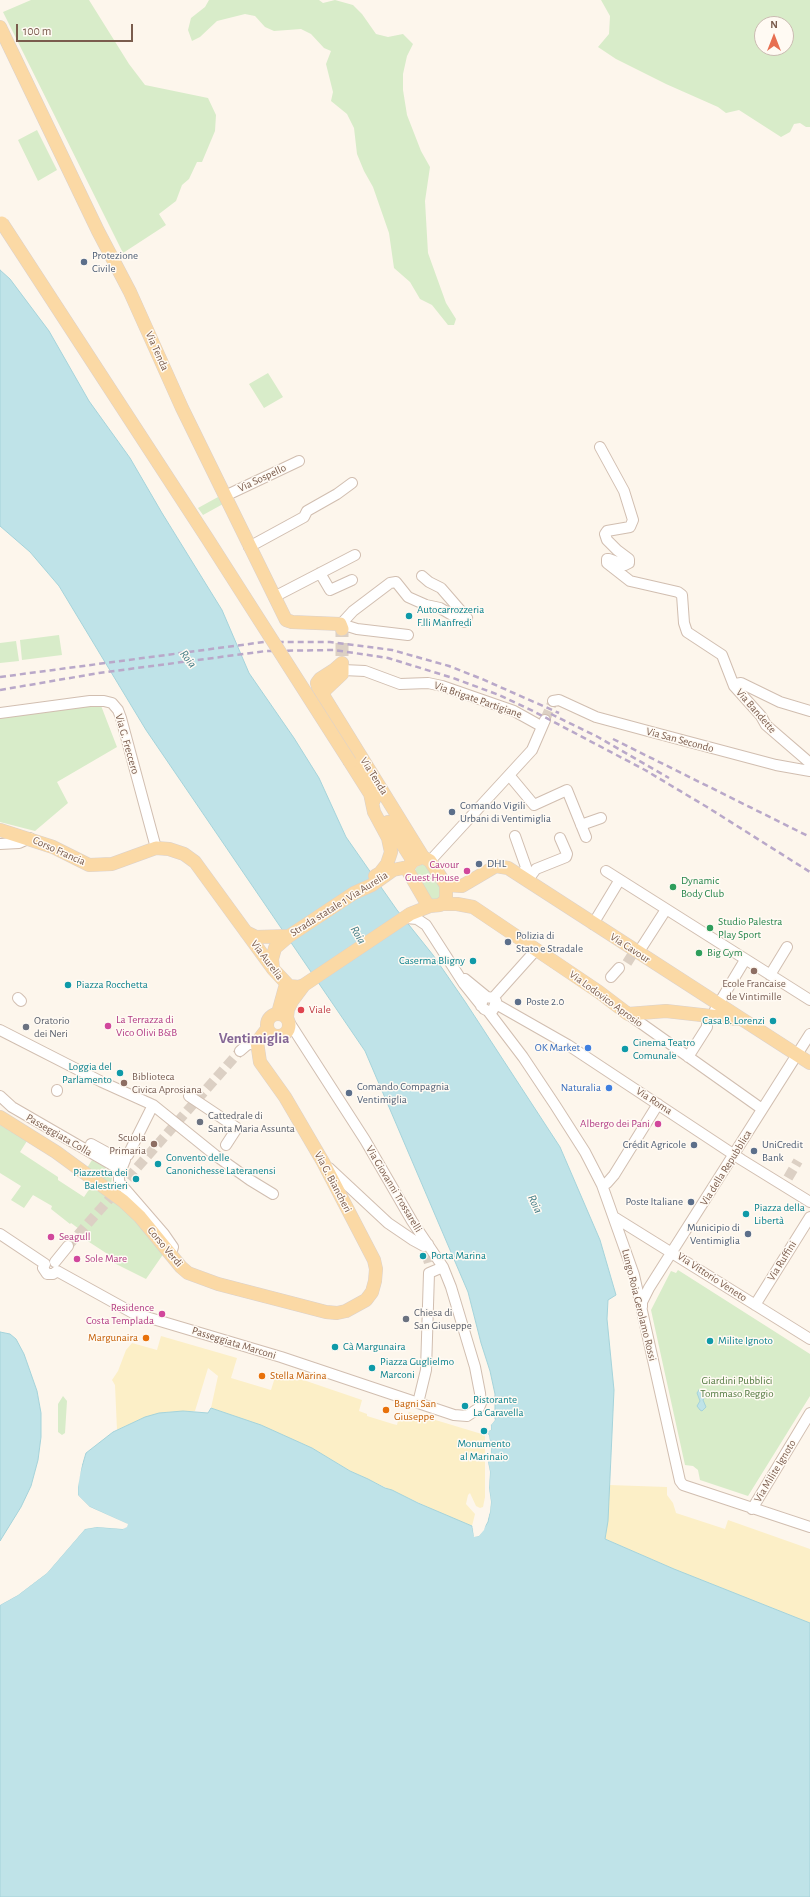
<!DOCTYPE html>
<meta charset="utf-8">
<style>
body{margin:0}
#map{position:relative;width:810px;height:1897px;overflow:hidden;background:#fdf6ec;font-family:"Alegreya Sans",sans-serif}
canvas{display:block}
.north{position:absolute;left:754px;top:16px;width:40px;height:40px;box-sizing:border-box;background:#fffaf3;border:1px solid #cabbb1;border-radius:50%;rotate:0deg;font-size:11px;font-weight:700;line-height:16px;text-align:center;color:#7a5c4d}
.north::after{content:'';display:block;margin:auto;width:14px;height:18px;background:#e76f51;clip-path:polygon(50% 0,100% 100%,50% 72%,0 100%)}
.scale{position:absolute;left:16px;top:24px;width:117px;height:18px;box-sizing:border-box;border:2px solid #7a5c4d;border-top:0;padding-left:5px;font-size:12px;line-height:14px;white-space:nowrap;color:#7a5c4d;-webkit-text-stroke:3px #fffaf3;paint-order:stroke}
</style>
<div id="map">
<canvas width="810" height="1897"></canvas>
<div class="north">N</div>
<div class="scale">100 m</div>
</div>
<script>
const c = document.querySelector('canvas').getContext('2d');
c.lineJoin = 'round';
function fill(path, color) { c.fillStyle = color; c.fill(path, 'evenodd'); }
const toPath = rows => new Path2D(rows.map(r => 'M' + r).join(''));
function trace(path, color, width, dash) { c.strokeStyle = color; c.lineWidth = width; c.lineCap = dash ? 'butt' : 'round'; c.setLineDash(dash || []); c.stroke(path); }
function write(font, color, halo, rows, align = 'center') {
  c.font = font + ' "Alegreya Sans",sans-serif'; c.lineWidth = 3; c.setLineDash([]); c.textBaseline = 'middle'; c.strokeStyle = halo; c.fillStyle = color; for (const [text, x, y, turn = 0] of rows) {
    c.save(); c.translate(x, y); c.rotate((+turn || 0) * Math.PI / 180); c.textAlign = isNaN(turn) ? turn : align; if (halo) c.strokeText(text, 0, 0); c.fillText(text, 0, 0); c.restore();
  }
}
const green = toPath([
 [31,0,89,0,129,64,145,85,208,98,216,115,215,131,202,162,197,162,189,179,182,185,176,201,159,214,166,225,123,253,3,12],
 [209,0,319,0,323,3,335,0,353,5,362,14,376,34,388,37,403,34,413,44,407,56,403,74,403,90,407,115,421,151,430,167,425,201,428,253,446,303,456,319,454,325,448,325,432,305,420,299,410,282,394,268,389,233,373,187,364,171,357,154,354,128,347,114,331,101,333,92,326,64,331,51,324,48,311,34,301,29,274,31,265,27,255,16,245,14,217,21,200,37,192,41,188,30,191,18,205,7],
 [601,0,810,0,810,127,806,127,800,123,794,124,790,132,781,137,739,110,726,113,718,107,666,84,616,59,598,47,609,34,610,16],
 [762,24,786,24,786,48,762,48],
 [37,130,57,170,38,181,18,140],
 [268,373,283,397,264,408,249,384],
 [218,497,223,504,203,515,198,508],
 [59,635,62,655,22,660,20,640],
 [16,641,19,661,0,663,0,643],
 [100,703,117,747,57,782,68,803,35,831,0,822,0,717],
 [423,864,426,864,443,889,441,899,431,901,415,870,417,867],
 [0,1125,27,1141,20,1152,58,1177,58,1180,84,1197,92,1185,126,1209,164,1253,146,1279,106,1259,109,1255,83,1238,86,1234,71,1223,70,1224,51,1209,52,1206,33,1195,24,1208,11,1200,21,1186,0,1173],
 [92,1160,113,1172,111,1184,87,1168],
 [678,1270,810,1354,810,1396,748,1496,700,1480,698,1470,693,1466,685,1465,651,1310,671,1271,676,1273],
 [63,1396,67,1401,65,1433,62,1435,58,1432,58,1404]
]);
const sand = toPath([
 [161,1336,237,1358,231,1378,271,1390,277,1371,362,1400,359,1411,367,1414,367,1416,393,1424,397,1425,400,1412,407,1415,409,1412,485,1435,485,1497,483,1507,480,1508,476,1506,470,1493,468,1495,466,1504,475,1514,472,1526,458,1521,350,1471,312,1448,260,1425,211,1408,218,1376,208,1368,195,1411,167,1412,141,1419,117,1430,115,1385,112,1380,118,1371,126,1350,132,1343,157,1350],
 [609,1485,667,1487,667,1495,673,1503,676,1513,725,1529,728,1520,810,1549,810,1623,674,1569,605,1539]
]);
const water = toPath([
 [0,270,10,279,49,331,89,401,130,458,162,513,222,610,249,673,294,738,319,778,346,837,397,910,433,955,466,1003,560,1147,600,1240,616,1295,608,1300,607,1319,614,1390,608,1521,605,1539,674,1569,810,1623,810,1897,0,1897,0,1605,18,1595,47,1573,85,1529,97,1527,123,1529,127,1524,90,1507,78,1495,78,1480,86,1453,113,1432,145,1417,159,1413,183,1411,208,1413,211,1408,261,1425,312,1448,350,1471,368,1479,385,1488,392,1490,418,1503,472,1526,474,1536,479,1536,488,1522,490,1512,491,1502,489,1488,490,1472,488,1462,491,1458,491,1448,489,1435,486,1432,491,1430,491,1425,495,1420,495,1394,490,1371,481,1343,468,1292,365,1051,146,730,59,586,30,552,0,526,0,270],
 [0,1332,10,1334,16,1339,24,1354,37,1391,41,1413,41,1437,38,1460,31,1486,21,1507,0,1541,0,1332],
 [699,1390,704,1390,707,1393,703,1400,706,1407,702,1411,700,1410,697,1406,700,1401,697,1393,699,1390]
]);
const pier = toPath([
 [493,1417,495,1420,491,1425,491,1430,486,1432,489,1435,491,1448,491,1458,488,1462,490,1472,489,1488,491,1502,490,1512,484,1530,479,1536,474,1537,472,1524,475,1534,478,1534,486,1522,488,1512,489,1502,487,1488,488,1472,486,1462,489,1458,489,1448,487,1436,484,1432,485,1429,489,1429],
 [84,1453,78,1487,78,1495,90,1507,128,1524,127,1527,123,1529,97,1527,85,1529,47,1573,18,1595,0,1605,0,1603,17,1593,45,1572,84,1527,97,1525,123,1527,125,1525,89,1509,77,1496,76,1480]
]);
const minorTunnel = toPath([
 [545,720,553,701],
 [627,963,632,955],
 [788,1178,798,1161],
 [68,1246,240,1051],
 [426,1253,429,1263]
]);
const majorTunnel = toPath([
 [342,656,342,629]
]);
const minor = toPath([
 [600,447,624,491,633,520,630,527,607,531,605,534,607,540,617,550,629,559,629,563,625,565,609,559,607,559,607,563,630,581,678,592,682,595,684,623,687,632,722,655,734,686,761,716,766,725,810,763],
 [225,496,299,461],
 [249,547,304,517,307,511,337,494,352,483],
 [320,573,330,590,352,580],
 [274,597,355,555],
 [408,635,357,629,341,624,353,611,390,583,396,582,408,597,426,605,440,608,464,622,467,618,441,588,429,582,422,576],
 [343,670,365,671,400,684,428,683,442,686,514,711,541,726],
 [734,686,735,684,741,683,780,702,810,711],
 [553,701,559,700,596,717,648,731,776,765,810,771],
 [0,713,90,701,104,701,112,703,118,710,121,718,156,848],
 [509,775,534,805,567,790,586,837],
 [581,825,601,818],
 [515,836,526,867,521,877],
 [0,844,19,843,30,838],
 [430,861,532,750,545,720],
 [606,871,810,1000],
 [527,881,536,869,566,857,567,854,560,838],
 [406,918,417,919,426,925,464,984,484,1009,488,1011,493,1010,496,1001,493,998,487,997,483,999,481,1006],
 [593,924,619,881],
 [638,953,665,911],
 [770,975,787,947],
 [611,977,619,968],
 [465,979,487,997],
 [18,998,21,1001],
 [493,998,536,950],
 [496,1004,568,1045,742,1160,810,1202],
 [715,1010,745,960],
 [488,1011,523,1057,555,1105,585,1152,602,1185,634,1275,680,1481,683,1485,810,1527],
 [628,1014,762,1109],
 [0,1030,102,1082,153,1105,215,1155,250,1180,273,1194],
 [240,1051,247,1045,257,1042],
 [688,1057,707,1027,707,1016],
 [57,1091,57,1090],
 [0,1096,12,1107,121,1170],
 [189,1096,237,1128,226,1145],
 [91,1144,124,1162],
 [128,1155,153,1105],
 [125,1160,119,1175,119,1182,164,1234,173,1247,171,1254],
 [329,1168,388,1223,413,1240,424,1246,428,1244],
 [602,1185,607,1183,614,1175,658,1104],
 [614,1217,810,1339],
 [0,1234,45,1264],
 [55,1262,68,1246],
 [45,1264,43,1268,47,1274,53,1274,57,1271],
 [57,1271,133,1313,281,1357,454,1415,467,1416,479,1408,481,1403,480,1393,475,1367,451,1287,443,1267,412,1221,365,1140,289,1022],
 [755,1305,810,1217],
 [642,1307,642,1302,649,1288,810,1034],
 [418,1403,426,1370,429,1273,443,1267],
 [752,1509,810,1413]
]);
const major = toPath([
 [0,27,98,231,130,292,182,408,286,620,292,622,340,624,342,629],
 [342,663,334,670,320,679,317,683,318,687,423,857],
 [323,697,325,690,342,674,342,663],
 [350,762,374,800],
 [370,793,374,812,388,838,391,852,387,864,380,873,375,876],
 [388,822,413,861],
 [0,830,53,847,89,865,112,864,156,848,169,849,184,854,195,862,273,969,289,986,299,987,304,985,410,914,430,906],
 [423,857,430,861,446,885,446,900,440,905,430,906,426,902,408,871,408,867,413,861,423,857],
 [446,885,462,886,496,866,508,868,810,1063],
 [444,904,457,904,473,907,599,992,628,1014,666,1011,737,1019],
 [246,932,256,937,289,936,354,893,372,885,393,870,408,867],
 [273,969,272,959,275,948,289,936],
 [278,1013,286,984],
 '267 1025a11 11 0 1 1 22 0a11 11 0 1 1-22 0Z',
 [287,1017,288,1009,292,1001,304,985],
 [0,1117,56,1152,123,1201,140,1217,181,1267,188,1273,218,1284,326,1312,337,1313,346,1311,366,1300,372,1292,375,1281,376,1269,374,1260,323,1162,285,1097,260,1062,257,1042,267,1029]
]);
const rail = toPath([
 [0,677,264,642,330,642,392,650,449,666,482,679,559,713],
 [0,690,99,673,266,651,334,650,388,658,453,678,499,695,533,711,645,770,707,807,810,872],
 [551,714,598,737,669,778],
 [613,739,810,837]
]);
const majorBridge = toPath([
 [2,223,207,538,350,762]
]);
const markers = [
 [84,262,4,"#5c6f8a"],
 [409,616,4,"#0f9aa8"],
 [452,812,4,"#5c6f8a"],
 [479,864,4,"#5c6f8a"],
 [467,871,4,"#d1479c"],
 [673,887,4,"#2e9e5b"],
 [710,928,4,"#2e9e5b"],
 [508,942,4,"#5c6f8a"],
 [699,953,4,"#2e9e5b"],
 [473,961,4,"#0f9aa8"],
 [754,971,4,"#8d6e63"],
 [68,985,4,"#0f9aa8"],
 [518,1002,4,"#5c6f8a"],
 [301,1010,4,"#e0444e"],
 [773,1021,4,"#0f9aa8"],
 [108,1026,4,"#d1479c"],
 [26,1027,4,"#6b7280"],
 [588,1048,4,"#3f7fe0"],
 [625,1049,4,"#0f9aa8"],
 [120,1073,4,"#0f9aa8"],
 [124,1083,4,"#8d6e63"],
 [609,1088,4,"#3f7fe0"],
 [349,1093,4,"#5c6f8a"],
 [200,1122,4,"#6b7280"],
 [658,1124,4,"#d1479c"],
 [154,1144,4,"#8d6e63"],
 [694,1145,4,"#5c6f8a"],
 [754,1151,4,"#5c6f8a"],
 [158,1164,4,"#0f9aa8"],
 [136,1179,4,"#0f9aa8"],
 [691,1202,4,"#5c6f8a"],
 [746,1214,4,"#0f9aa8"],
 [748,1234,4,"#5c6f8a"],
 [51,1237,4,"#d1479c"],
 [423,1256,4,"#0f9aa8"],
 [77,1259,4,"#d1479c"],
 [162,1314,4,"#d1479c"],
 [406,1319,4,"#6b7280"],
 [146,1338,4,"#e8710a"],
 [710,1341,4,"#0f9aa8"],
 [335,1347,4,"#0f9aa8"],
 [372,1368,4,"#0f9aa8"],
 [262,1376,4,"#e8710a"],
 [465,1406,4,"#0f9aa8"],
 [386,1410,4,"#e8710a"],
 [484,1431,4,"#0f9aa8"]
];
const serviceNames = [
 ["Protezione",92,256],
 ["Civile",92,269],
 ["Comando Vigili",460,806],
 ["Urbani di Ventimiglia",460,819],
 ["DHL",487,864],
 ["Polizia di",516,936],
 ["Stato e Stradale",516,949],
 ["Poste 2.0",526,1002],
 ["Comando Compagnia",357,1087],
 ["Ventimiglia",357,1100],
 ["Crédit Agricole",686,1145,"right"],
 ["UniCredit",762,1145],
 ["Bank",762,1158],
 ["Poste Italiane",683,1202,"right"],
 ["Municipio di",740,1228,"right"],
 ["Ventimiglia",740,1241,"right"]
];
const streetNames = [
 ["Via Tenda",157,351,66],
 ["Via Sospello",262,478,-25],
 ["Via Brigate Partigiane",478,700,19],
 ["Via Bandette",756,711,49],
 ["Via San Secondo",680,740,15],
 ["Via G. Freccero",127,744,74],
 ["Via Tenda",374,776,58],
 ["Corso Francia",59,851,24],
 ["Strada statale 1 Via Aurelia",339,904,-32],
 ["Via Cavour",630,948,33],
 ["Via Aurelia",267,960,53],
 ["Via Lodovico Aprosio",606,999,36],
 ["Via Roma",654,1101,33],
 ["Passeggiata Colla",59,1135,30],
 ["Via della Repubblica",726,1168,-58],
 ["Via G. Biancheri",333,1182,62],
 ["Via Giovanni Trossarelli",394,1189,59],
 ["Corso Verdi",165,1247,50],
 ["Via Ruffini",782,1261,-58],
 ["Via Vittorio Veneto",712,1277,33],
 ["Lungo Roia Gerolamo Rossi",639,1305,76],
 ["Passeggiata Marconi",234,1343,17],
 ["Via Milite Ignoto",775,1471,-59]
];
const cultureNames = [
 ["Autocarrozzeria",417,610],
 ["F.lli Manfredi",417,623],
 ["Caserma Bligny",465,961,"right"],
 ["Piazza Rocchetta",76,985],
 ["Casa B. Lorenzi",765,1021,"right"],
 ["Cinema Teatro",633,1043],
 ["Comunale",633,1056],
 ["Loggia del",112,1067,"right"],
 ["Parlamento",112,1080,"right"],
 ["Convento delle",166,1158],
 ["Canonichesse Lateranensi",166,1171],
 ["Piazzetta dei",128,1173,"right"],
 ["Balestrieri",128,1186,"right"],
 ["Piazza della",754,1208],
 ["Libertà",754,1221],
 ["Porta Marina",431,1256],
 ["Milite Ignoto",718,1341],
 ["Cà Margunaira",343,1347],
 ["Piazza Guglielmo",380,1362],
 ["Marconi",380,1375],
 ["Ristorante",473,1400],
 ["La Caravella",473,1413],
 ["Monumento",484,1444,"center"],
 ["al Marinaio",484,1457,"center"]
];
const hotelNames = [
 ["Cavour",459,865],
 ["Guest House",459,878],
 ["La Terrazza di",116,1020,"left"],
 ["Vico Olivi B&B",116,1033,"left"],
 ["Albergo dei Pani",650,1124],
 ["Seagull",59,1237,"left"],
 ["Sole Mare",85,1259,"left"],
 ["Residence",154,1308],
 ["Costa Templada",154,1321]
];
const leisureNames = [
 ["Dynamic",681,881],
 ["Body Club",681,894],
 ["Studio Palestra",718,922],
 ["Play Sport",718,935],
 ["Big Gym",707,953]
];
const educationNames = [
 ["Ecole Francaise",754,984],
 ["de Vintimille",754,997],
 ["Biblioteca",132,1077,"left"],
 ["Civica Aprosiana",132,1090,"left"],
 ["Scuola",146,1138,"right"],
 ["Primaria",146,1151,"right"]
];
const healthNames = [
 ["Viale",309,1010]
];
const worshipNames = [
 ["Oratorio",34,1021],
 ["dei Neri",34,1034],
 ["Cattedrale di",208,1116],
 ["Santa Maria Assunta",208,1129],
 ["Chiesa di",414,1313],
 ["San Giuseppe",414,1326]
];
const shopNames = [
 ["OK Market",580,1048],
 ["Naturalia",601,1088]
];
const foodNames = [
 ["Margunaira",138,1338,"right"],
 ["Stella Marina",270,1376],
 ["Bagni San",394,1404],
 ["Giuseppe",394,1417]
];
const parkNames = [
 ["Giardini Pubblici",737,1381],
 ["Tommaso Reggio",737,1394]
];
const waterNames = [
 ["Roia",188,659,52],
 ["Roia",358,935,60],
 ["Roia",535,1204,65]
];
const districtNames = [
 ["Ventimiglia",254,1038]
];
fill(green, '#d8ecc9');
fill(sand, '#fcefc7');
fill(water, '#bfe3e8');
trace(water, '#a5d3da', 1);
fill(pier, '#fdf6ec');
trace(minorTunnel, '#dcd0c4', 10, [10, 5]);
trace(majorTunnel, '#dcd0c4', 13, [13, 6]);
trace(minor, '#d1beb0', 12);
trace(major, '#dad1cd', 14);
trace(minor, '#fff', 10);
trace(major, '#fbd9a5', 13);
trace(rail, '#b9a8c9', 2.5, [6, 4]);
trace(majorBridge, '#dad1cd', 14, []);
trace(majorBridge, '#fbd9a5', 13);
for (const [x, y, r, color] of markers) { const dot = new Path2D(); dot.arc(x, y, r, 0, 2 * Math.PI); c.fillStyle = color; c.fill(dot); trace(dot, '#fffaf3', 1.5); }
write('11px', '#4e5e75', '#fffaf3', serviceNames, 'left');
write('11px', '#7a5c4d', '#fffaf3', streetNames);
write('11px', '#0d838f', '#fffaf3', cultureNames, 'left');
write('11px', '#b23c85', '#fffaf3', hotelNames, 'right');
write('11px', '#27864d', '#fffaf3', leisureNames, 'left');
write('11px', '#785e54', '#fffaf3', educationNames);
write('11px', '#be3a42', '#fffaf3', healthNames, 'left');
write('11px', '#5b616d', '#fffaf3', worshipNames, 'left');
write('11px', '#366cbe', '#fffaf3', shopNames, 'right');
write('11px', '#c56008', '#fffaf3', foodNames, 'left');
write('11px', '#537a41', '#fffaf3', parkNames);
write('italic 12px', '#437c86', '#fffaf3', waterNames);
write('bold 15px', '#846695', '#fffaf3', districtNames);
</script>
